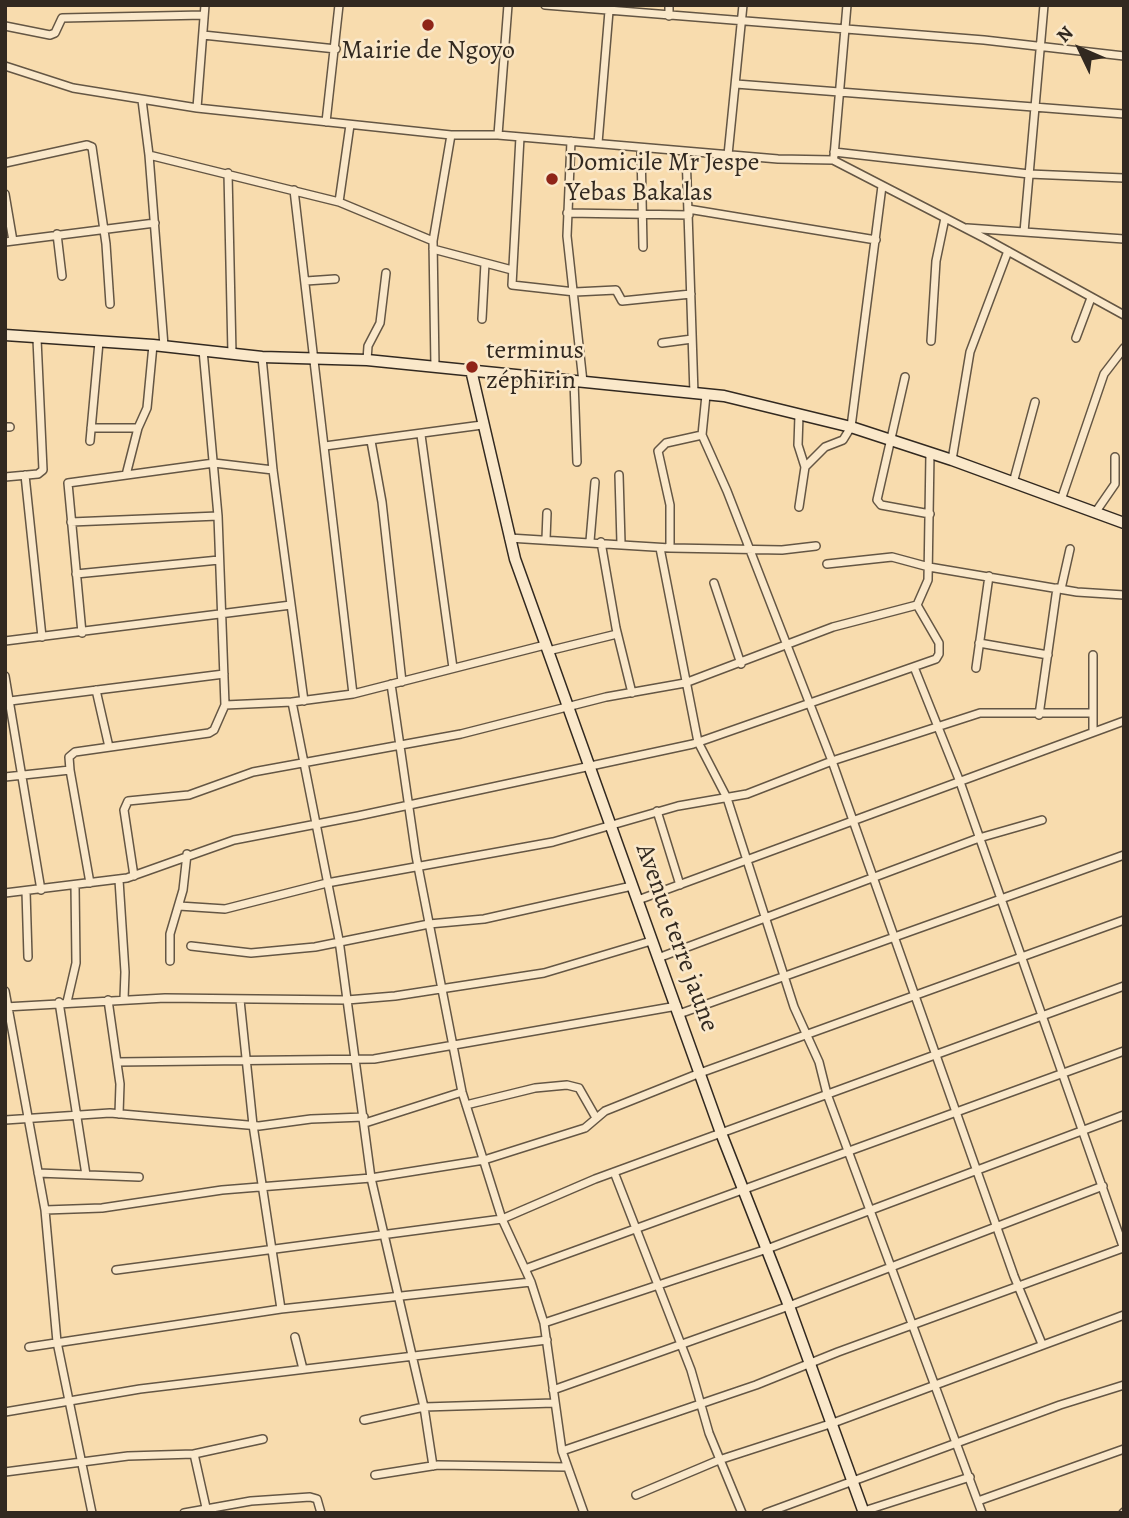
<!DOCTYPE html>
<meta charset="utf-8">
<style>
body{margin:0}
#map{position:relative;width:1129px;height:1518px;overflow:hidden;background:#f8dcae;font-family:Alegreya,serif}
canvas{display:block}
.frame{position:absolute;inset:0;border:7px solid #322920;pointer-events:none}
.north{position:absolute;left:1045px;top:14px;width:70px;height:70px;-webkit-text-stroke:5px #fae8ca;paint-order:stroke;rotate:314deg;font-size:19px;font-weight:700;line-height:28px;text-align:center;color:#322920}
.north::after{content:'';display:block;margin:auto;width:24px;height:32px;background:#322920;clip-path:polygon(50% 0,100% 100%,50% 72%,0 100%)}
</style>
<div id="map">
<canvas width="1129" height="1518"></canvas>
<div class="frame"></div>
<div class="north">N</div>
</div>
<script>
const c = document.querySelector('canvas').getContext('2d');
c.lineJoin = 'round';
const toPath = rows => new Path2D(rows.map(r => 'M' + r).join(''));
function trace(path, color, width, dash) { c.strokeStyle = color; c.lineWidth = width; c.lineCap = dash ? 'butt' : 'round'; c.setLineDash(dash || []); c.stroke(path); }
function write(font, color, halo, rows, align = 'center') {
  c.font = font + ' Alegreya,serif'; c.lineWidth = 5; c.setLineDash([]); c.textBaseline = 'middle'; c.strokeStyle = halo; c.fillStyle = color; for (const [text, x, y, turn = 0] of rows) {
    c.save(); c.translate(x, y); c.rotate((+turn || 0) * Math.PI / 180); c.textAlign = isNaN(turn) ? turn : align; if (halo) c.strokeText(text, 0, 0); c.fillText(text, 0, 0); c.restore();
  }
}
const street = toPath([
 [545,5,984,40,1124,56],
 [669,16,669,5],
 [5,26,50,35,55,33,62,18,204,15],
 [203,35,336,49],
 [5,66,73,88,197,108,451,135,498,135,778,159,833,160,986,239,1124,315],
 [736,84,1124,114],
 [142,100,149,155,339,202,433,241,435,367],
 [197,108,205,5],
 [326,122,339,5],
 [498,135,508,5],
 [520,137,512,285,575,292,616,290,622,301,691,294],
 [571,141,567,236,583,382],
 [598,143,609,11],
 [641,149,643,247],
 [686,152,694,394],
 [834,152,1029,174,1124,178],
 [149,155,164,346],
 [728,155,743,5],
 [834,156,847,5],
 [5,163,87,145,92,147,106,244,110,304],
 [228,173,232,354],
 [294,190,353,694],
 [5,194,13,241],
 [339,202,350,125],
 [688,209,876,240],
 [567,213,689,215],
 [967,228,1124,239],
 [1024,232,1044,5],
 [57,234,62,276],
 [433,241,451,135],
 [5,242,155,223],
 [433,249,512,270],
 [306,281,335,279],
 [482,319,485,263],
 [1076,338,1091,298],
 [931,341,936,261,945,218],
 [662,343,692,339],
 [203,350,218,516,225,705],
 [262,357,273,470,304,701],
 [367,360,368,346,380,323,386,273],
 [905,377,877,500,881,505,930,514],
 [574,381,577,462],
 [706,395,702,435,727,491,832,761,1014,1276,1042,1344],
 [799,415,798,445,805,467,799,507],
 [5,427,10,427],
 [91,428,138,428,126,475],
 [138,428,147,408,153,345],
 [421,435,453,668],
 [90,441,99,342],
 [371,441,382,502,402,682],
 [325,446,482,425],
 [952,460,970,352,1008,251],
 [805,467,825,447,843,440,851,427,882,186],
 [25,475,42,637],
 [619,475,621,543],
 [5,477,38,474,43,470,37,339],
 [1013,483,1035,402],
 [1061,500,1104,374,1124,348],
 [1095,513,1115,484,1115,457],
 [71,522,218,516],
 [509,538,670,548,782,550,816,546],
 [546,539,547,513],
 [590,541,595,482],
 [601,542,616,628,632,693],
 [660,548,698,742,727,798,794,1007,819,1062,827,1094,982,1513],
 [670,548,670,505,658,451,666,443,702,435],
 [827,564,892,557,929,567,1077,592,1124,595],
 [76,574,219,560],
 [714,583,741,664],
 [1061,589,1070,549],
 [82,633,68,483,214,463,273,470],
 [5,641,291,605],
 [979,643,1048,655],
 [548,651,617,634],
 [914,667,960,782,1124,1249],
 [976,668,989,576],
 [5,676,41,890],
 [391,684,416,856,462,1092,502,1219,531,1282,544,1323,562,1451,584,1513],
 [96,690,109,747],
 [10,701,224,674],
 [292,702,339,940,371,1178,424,1407,433,1466],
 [1039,715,1057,588],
 [1093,732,1093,655],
 [70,770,90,883],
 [5,777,70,770,69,757,75,752,209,733,214,730,225,705,292,702,353,694,545,645],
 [657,811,680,885],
 [134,876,124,810,128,801,189,795,253,772,461,734,606,697,685,683,833,627,917,605],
 [119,880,125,972,124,999],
 [26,891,28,957],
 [5,893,127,878,234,840,358,816,693,744,936,659,939,654,939,643,917,605,928,580,930,453],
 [638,900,1124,721],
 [179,906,225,909,327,883,553,842,678,806,747,794,832,761,980,713,1091,713],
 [191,946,251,953,315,947,429,924,484,919,632,886],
 [658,958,979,838,1042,820],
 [170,961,170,934,183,890,187,854],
 [5,991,45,1210,57,1342,92,1513],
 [108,1000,120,1084,119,1114],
 [240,1000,253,1125,281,1309],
 [59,1002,86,1175],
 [67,1002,76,963,75,885],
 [5,1007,165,998,347,1000,395,996,544,973,651,941],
 [679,1014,1124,855],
 [117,1062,374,1059,677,1006],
 [466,1105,535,1088,567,1085,579,1088,595,1116],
 [5,1120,110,1113,259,1126,311,1119,364,1117],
 [365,1123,462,1092],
 [614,1172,691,1370,709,1433,742,1513],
 [38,1173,139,1177],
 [45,1210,102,1208,222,1190,371,1178,484,1160,585,1128,605,1111,700,1073,1124,920],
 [525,1269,1124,1051],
 [116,1270,502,1219,595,1179,1124,986],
 [544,1323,767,1249,1124,1115],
 [295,1337,303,1369],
 [29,1347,281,1309,531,1282],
 [553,1390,789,1306,1103,1186],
 [5,1412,140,1389,547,1340],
 [364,1420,424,1407,554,1403],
 [562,1451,756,1385,838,1352,1123,1248],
 [194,1454,207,1512],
 [5,1472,128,1456,194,1454,263,1439],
 [375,1475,438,1465,567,1467],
 [636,1495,719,1460,833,1423,1124,1315],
 [978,1501,1124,1449],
 [864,1511,970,1477],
 [184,1513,251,1501,310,1497,317,1499,321,1513],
 [766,1513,1060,1405,1124,1385],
 [1123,1513,1124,1512]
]);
const secondary = toPath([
 [5,335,153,345,262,357,367,360,724,396,851,427,952,460,1124,523],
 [471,370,515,559,721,1133,789,1306,864,1513]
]);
const markers = [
 [428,25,7,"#8f2418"],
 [552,179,7,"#8f2418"],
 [472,367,7,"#8f2418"]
];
const poiNames = [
 ["Mairie de Ngoyo",428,52,"center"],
 ["Domicile Mr Jespe",566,164],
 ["Yebas Bakalas",566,194],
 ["terminus",486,352],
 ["zéphirin",486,382]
];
const streetNames = [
 ["Avenue terre jaune",676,938,70]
];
trace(street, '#645644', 10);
trace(secondary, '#322920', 13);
trace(street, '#fae8ca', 7);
trace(secondary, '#fae8ca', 10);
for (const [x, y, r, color] of markers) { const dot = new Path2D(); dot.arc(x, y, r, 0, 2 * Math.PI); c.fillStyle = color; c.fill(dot); trace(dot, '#fae8ca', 2.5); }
write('26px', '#322920', '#fae8ca', poiNames, 'left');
write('26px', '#322920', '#fae8ca', streetNames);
</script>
